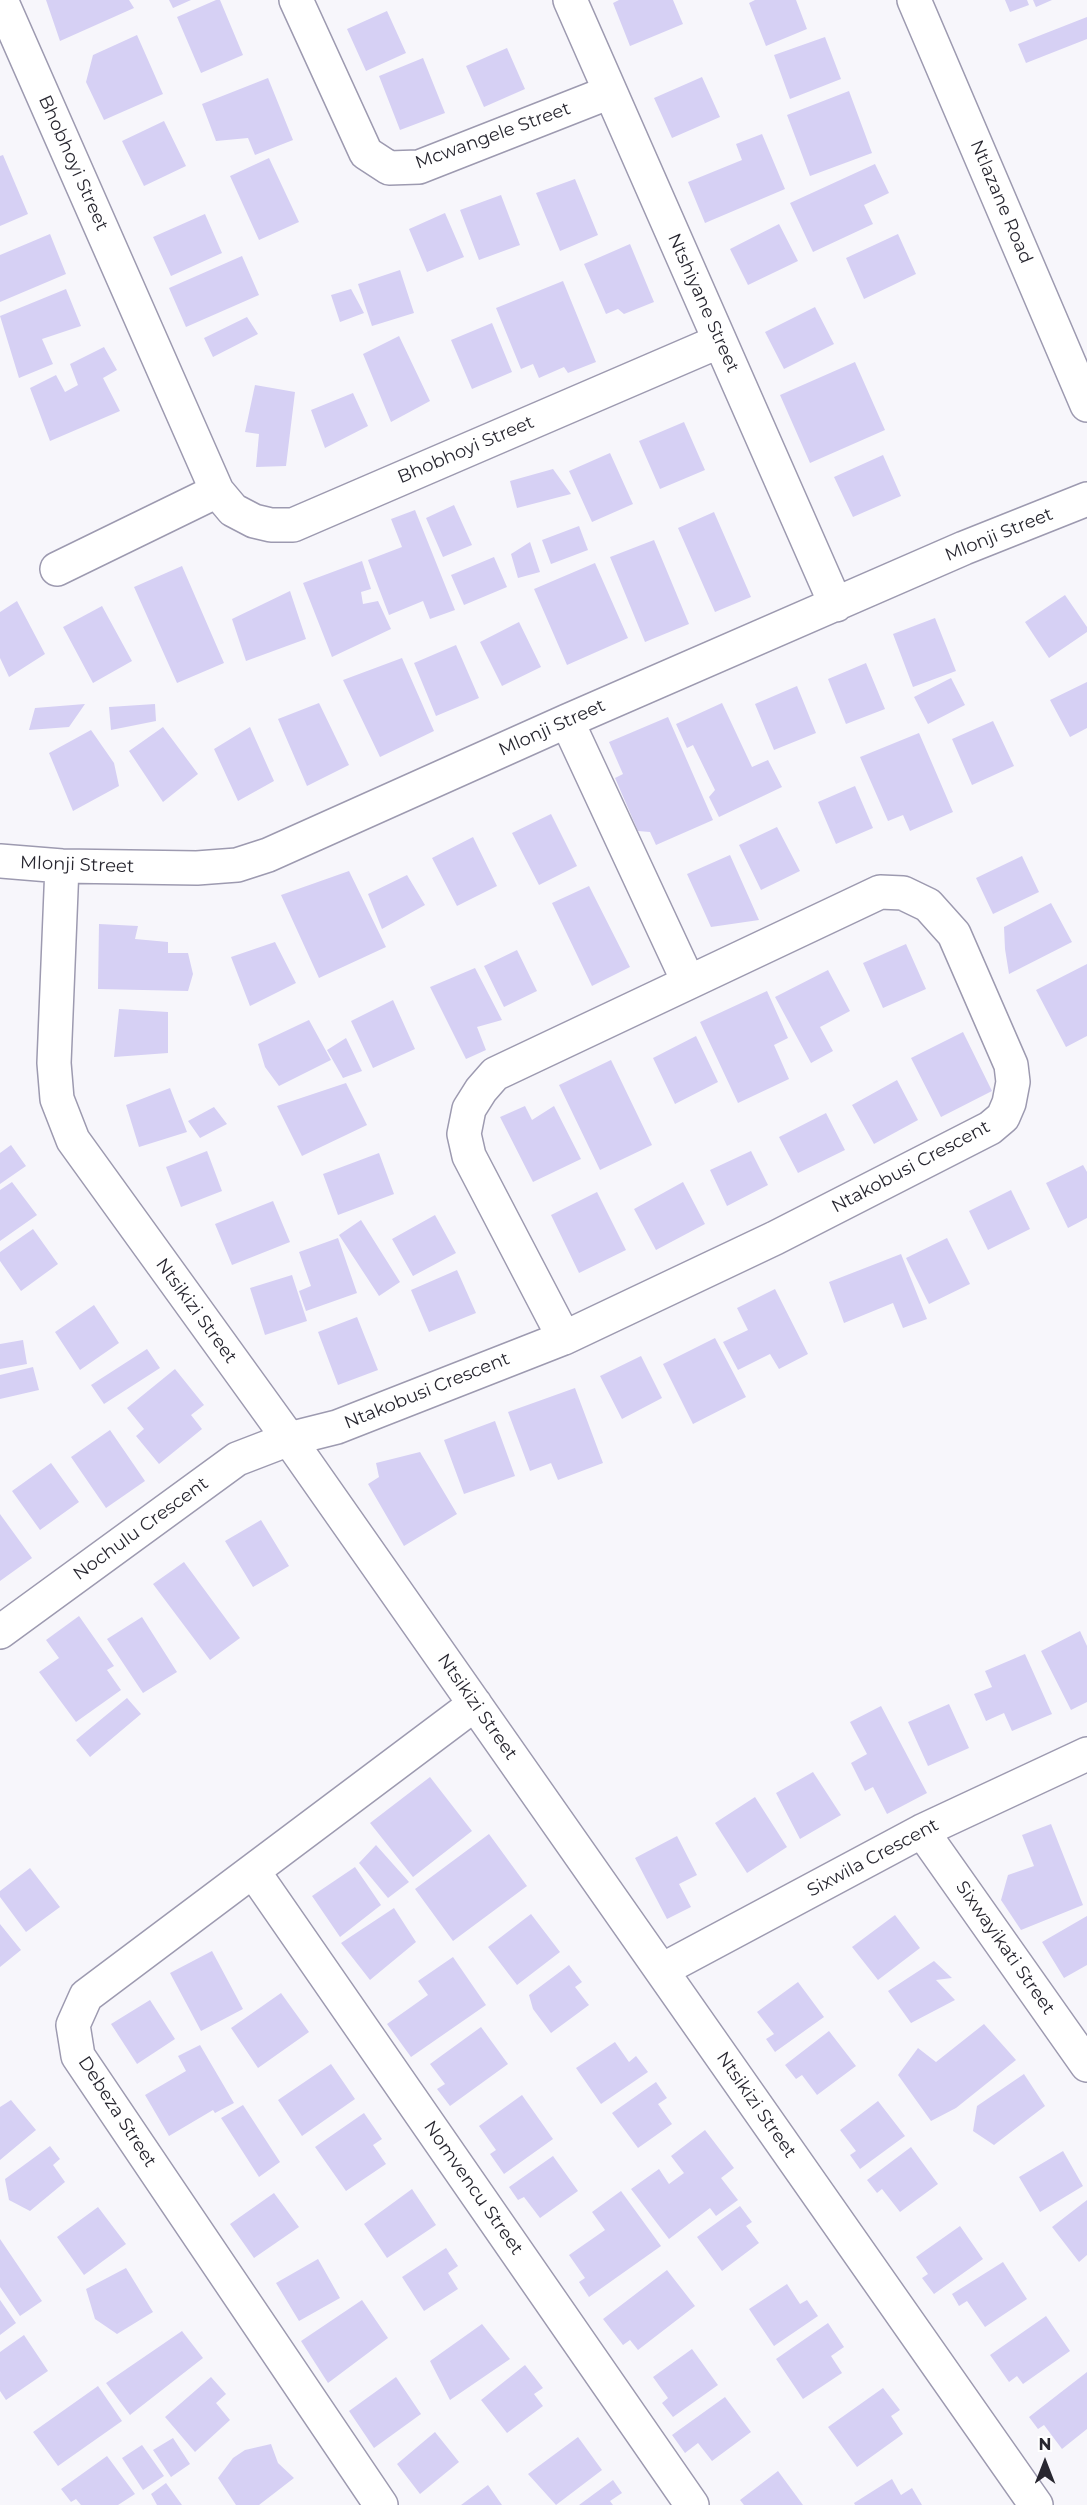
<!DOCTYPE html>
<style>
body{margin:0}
#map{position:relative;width:1087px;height:2505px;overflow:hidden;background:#f7f6fb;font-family:Montserrat,sans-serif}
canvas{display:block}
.north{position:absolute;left:1015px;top:2433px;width:60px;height:60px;-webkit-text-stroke:4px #fff;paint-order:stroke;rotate:0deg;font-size:16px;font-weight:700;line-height:24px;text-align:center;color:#282730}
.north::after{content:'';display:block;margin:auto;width:21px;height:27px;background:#282730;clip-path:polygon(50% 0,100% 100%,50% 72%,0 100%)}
</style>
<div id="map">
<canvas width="1087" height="2505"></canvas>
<div class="north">N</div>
</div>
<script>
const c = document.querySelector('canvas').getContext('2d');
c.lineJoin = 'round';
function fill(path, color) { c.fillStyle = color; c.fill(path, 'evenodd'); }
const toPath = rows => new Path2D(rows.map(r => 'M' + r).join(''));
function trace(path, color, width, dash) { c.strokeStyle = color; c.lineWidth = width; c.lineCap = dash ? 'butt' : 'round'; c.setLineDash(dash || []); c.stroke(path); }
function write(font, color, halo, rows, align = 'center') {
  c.font = font + ' Montserrat,sans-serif'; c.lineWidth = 4.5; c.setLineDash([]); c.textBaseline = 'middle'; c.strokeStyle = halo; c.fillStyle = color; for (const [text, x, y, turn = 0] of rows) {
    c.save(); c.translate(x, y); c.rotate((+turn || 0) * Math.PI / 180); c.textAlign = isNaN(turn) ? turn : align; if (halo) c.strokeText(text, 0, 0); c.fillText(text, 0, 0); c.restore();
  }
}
const building = toPath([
 [46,0,129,0,134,8,60,41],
 [169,0,191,0,173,8],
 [216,0,220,0,243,55,201,73,177,17],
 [619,0,673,0,683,24,630,46,613,3],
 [755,0,796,0,807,29,766,46,749,3],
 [1005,0,1027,0,1029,5,1010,12],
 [1033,0,1052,0,1036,7],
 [387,11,406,53,366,71,347,29],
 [1087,17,1087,39,1026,63,1018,44],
 [137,35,163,94,104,120,86,82,93,55],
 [825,37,841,79,790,99,774,55],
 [507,48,525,89,484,107,466,66],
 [423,58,445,113,400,130,379,76],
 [702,77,720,117,672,138,654,98],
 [268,78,293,140,255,155,248,138,216,141,202,104],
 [849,91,872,153,810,176,787,115],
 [164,121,186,166,144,186,122,141],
 [762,134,785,189,705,223,688,182,742,160,736,144],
 [3,155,28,214,0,226,0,156],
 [269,158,299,222,259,240,230,176],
 [875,164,889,193,864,205,873,224,813,252,790,203],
 [575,179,598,235,560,251,536,193],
 [501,195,520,245,479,260,460,210],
 [445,213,464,257,427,272,409,229],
 [205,214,222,253,171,276,153,237],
 [779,224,798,261,748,285,730,249],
 [50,234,66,274,0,302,0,255],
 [898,234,916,274,864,299,846,258],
 [630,244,654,302,624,314,618,309,606,314,584,264],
 [242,256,259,295,186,327,169,288],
 [400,270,414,313,372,326,358,284],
 [563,281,596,362,568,373,564,367,539,378,533,364,521,369,496,308],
 [66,289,81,326,42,339,53,364,19,378,0,316],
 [351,289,364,313,340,322,331,295],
 [815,307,834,344,784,369,765,332],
 [247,317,258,334,213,357,204,338],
 [492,323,512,372,472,389,451,340],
 [399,336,430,401,391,422,363,354],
 [104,347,117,370,103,378,120,411,50,441,30,388,56,375,65,392,78,385,70,364],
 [855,362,885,430,810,463,780,395],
 [255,385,295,392,286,466,256,467,259,434,245,432],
 [353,393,368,426,325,448,311,410],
 [684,422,705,470,660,489,639,441],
 [610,453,633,504,592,522,569,471],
 [883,455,901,496,853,517,834,477],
 [553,469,571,494,517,508,510,481],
 [454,505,472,545,443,557,426,518],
 [415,510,455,610,430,619,423,601,389,615,368,560,402,547,391,519],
 [714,512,751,597,715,612,678,528],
 [579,526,588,550,551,564,542,540],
 [654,540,689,624,645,642,610,557],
 [530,542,540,572,518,578,511,554],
 [494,557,507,587,464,605,451,575],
 [362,561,371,589,361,592,363,604,378,601,391,629,332,657,303,583],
 [595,563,628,638,567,665,534,589],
 [182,566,224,663,177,683,134,587],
 [290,591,306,639,246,661,232,619],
 [1065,595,1087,627,1087,632,1049,658,1025,622],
 [17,601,45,654,9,677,0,658,0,612],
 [102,606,132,661,93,683,63,627],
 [935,618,956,671,913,687,893,634],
 [519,622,541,667,502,686,480,642],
 [456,645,479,698,436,716,414,663],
 [402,658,434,731,380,757,343,680],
 [866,663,885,709,846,724,828,679],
 [951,678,965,705,928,724,914,697],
 [1087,682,1087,728,1070,737,1050,700],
 [797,686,816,733,774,750,755,704],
 [319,703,349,765,307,786,278,719],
 [722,703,752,767,768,760,782,787,719,817,709,797,715,790,693,745,687,748,676,724],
 [85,704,69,727,29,730,35,708],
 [155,704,156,721,111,730,109,707],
 [668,717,713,820,656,845,650,832,638,831,615,778,623,774,609,742],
 [993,721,1014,766,972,785,952,739],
 [163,727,198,774,163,802,129,751],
 [250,727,274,781,238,801,214,749],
 [91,730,114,763,119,786,73,811,49,753],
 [919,733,953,812,910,831,903,815,888,821,860,757],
 [855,786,873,828,836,844,818,802],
 [551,814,577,866,539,885,512,833],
 [777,827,800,871,761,890,739,845],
 [473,837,497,886,457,906,432,858],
 [730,855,759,920,711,927,687,874],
 [1022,856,1039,892,993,914,976,878],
 [349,871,386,947,319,978,281,895],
 [407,875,425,905,382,929,368,894],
 [589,886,630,967,592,986,552,903],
 [1051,903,1072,942,1009,974,1005,949,1004,927],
 [99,924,138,926,135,939,168,942,168,953,188,953,193,974,188,991,98,989],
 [275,942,296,983,250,1006,231,957],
 [906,944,926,989,883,1008,863,963],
 [517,950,537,991,504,1007,484,966],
 [1087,964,1087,1036,1066,1047,1036,990],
 [475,968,502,1020,477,1027,486,1050,466,1059,430,987],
 [828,970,850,1011,820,1027,833,1051,811,1063,775,997],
 [767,991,788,1038,774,1045,789,1079,738,1103,700,1022],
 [393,1000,415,1049,373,1068,351,1021],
 [119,1009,168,1012,168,1053,114,1057],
 [309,1020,331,1060,279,1086,265,1067,258,1044],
 [963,1032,992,1091,941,1117,911,1058],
 [696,1036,718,1082,675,1104,653,1058],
 [346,1038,362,1071,343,1078,327,1050],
 [611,1060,652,1145,600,1170,559,1085],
 [897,1080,918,1120,874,1144,852,1105],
 [346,1083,367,1125,302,1156,277,1106],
 [170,1088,187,1132,139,1147,126,1105],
 [525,1106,532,1120,554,1106,581,1159,533,1182,500,1117],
 [214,1107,227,1124,200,1138,188,1121],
 [826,1113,845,1150,798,1173,779,1137],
 [11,1145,26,1166,0,1184,0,1153],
 [207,1151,222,1191,181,1207,166,1167],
 [751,1151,768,1185,727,1206,710,1170],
 [379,1153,394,1194,338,1215,323,1174],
 [1083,1165,1087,1172,1087,1218,1068,1228,1046,1183],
 [12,1182,37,1215,0,1241,0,1190],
 [683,1182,705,1224,656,1250,634,1209],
 [1011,1190,1030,1229,988,1250,969,1211],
 [597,1192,626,1250,579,1273,551,1215],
 [273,1201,290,1242,232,1265,215,1224],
 [435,1215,456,1253,413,1276,392,1239],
 [361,1220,400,1282,379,1296,339,1235],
 [33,1229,58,1264,21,1291,0,1261,0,1252],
 [338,1238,357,1293,306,1311,299,1291,311,1286,299,1252],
 [947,1238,970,1284,929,1304,906,1258],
 [901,1254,927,1319,903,1328,893,1303,844,1323,829,1282],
 [457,1270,476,1313,429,1332,411,1290],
 [292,1275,307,1321,265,1335,250,1288],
 [775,1289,808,1354,779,1369,770,1354,738,1370,723,1342,748,1330,737,1308],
 [94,1305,119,1343,80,1370,55,1332],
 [357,1317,378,1370,338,1385,318,1332],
 [715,1338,746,1397,693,1424,663,1364],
 [23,1340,27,1364,0,1369,0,1344],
 [147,1349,160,1368,104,1404,91,1385],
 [641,1356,662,1398,622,1419,600,1376],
 [33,1367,39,1390,0,1399,0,1375],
 [175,1369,204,1405,191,1415,202,1429,159,1464,136,1436,144,1429,127,1408],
 [575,1388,603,1463,558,1480,551,1463,530,1471,508,1412],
 [495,1421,515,1476,464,1494,444,1440],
 [110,1430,145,1481,106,1508,71,1457],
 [420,1452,457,1514,404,1546,368,1484,379,1477,376,1463],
 [51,1463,79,1502,40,1530,12,1491],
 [0,1514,32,1558,0,1581],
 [261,1520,289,1566,253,1587,225,1541],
 [184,1562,240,1638,210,1660,153,1584],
 [79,1616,114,1666,107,1670,121,1690,76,1722,39,1672,59,1658,46,1640],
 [142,1617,177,1672,143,1693,107,1639],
 [1080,1631,1087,1646,1087,1702,1071,1710,1041,1651],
 [1025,1654,1052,1714,1012,1731,1004,1713,986,1721,974,1694,992,1687,985,1671],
 [127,1698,141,1714,90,1757,76,1740],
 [949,1704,969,1748,928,1766,908,1722],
 [881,1706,927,1793,887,1814,873,1787,865,1791,851,1763,867,1754,850,1722],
 [813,1772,841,1815,800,1839,776,1793],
 [430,1777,472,1831,413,1877,370,1823],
 [755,1797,787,1847,747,1873,715,1823],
 [1051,1824,1083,1905,1021,1930,1001,1900,1008,1875,1034,1866,1022,1835],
 [489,1834,527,1886,453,1941,415,1889],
 [677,1836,697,1875,679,1884,691,1907,667,1919,635,1858],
 [376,1845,409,1882,388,1898,359,1863],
 [355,1867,381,1905,340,1937,312,1896],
 [30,1868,60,1907,26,1932,0,1897,0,1891],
 [394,1908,416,1942,370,1980,341,1943],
 [531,1914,560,1952,517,1985,488,1947],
 [895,1915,920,1948,878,1980,852,1947],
 [1087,1916,1087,1965,1064,1978,1042,1942],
 [0,1924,21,1950,0,1967],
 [212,1951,243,2009,201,2031,170,1973],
 [453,1957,486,2005,411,2057,387,2024,428,1995,418,1981],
 [934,1961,952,1978,936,1980,955,2000,911,2023,888,1991],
 [569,1965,582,1982,575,1987,589,2005,551,2033,533,2009,529,1995],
 [798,1982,824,2017,775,2052,766,2039,774,2034,757,2012],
 [281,1993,309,2032,258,2068,231,2028],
 [150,2000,175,2039,137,2064,111,2024],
 [984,2024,1016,2060,956,2108,931,2121,898,2075,918,2048,936,2062],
 [481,2027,508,2064,450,2106,437,2089,445,2084,430,2064],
 [829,2031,856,2066,817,2095,802,2075,796,2079,785,2065],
 [615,2042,629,2062,636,2056,648,2072,601,2104,576,2068],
 [200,2045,234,2103,215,2113,213,2110,169,2136,145,2095,186,2071,178,2056],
 [331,2064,355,2099,302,2136,278,2100],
 [1024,2074,1045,2106,994,2145,973,2131,977,2106],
 [656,2082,667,2098,658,2104,672,2124,638,2148,612,2113],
 [522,2095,553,2139,504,2174,490,2154,496,2150,479,2126],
 [11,2100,36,2130,0,2160,0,2107],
 [878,2101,905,2136,860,2169,850,2155,856,2151,840,2130],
 [243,2105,280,2162,259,2177,221,2118],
 [364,2113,382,2139,373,2145,386,2164,346,2191,315,2147],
 [705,2130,734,2168,721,2178,738,2200,716,2216,710,2208,669,2239,631,2189,659,2169,669,2184,684,2173,671,2156],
 [50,2146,60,2159,53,2165,65,2182,30,2211,9,2200,5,2179],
 [911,2147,938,2184,900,2212,882,2189,877,2193,867,2180],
 [1063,2151,1083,2186,1040,2212,1019,2177],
 [553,2156,578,2191,540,2218,524,2197,518,2200,509,2187],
 [412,2189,436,2225,387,2258,364,2224],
 [621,2191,661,2246,589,2297,579,2282,585,2278,569,2255,605,2230,592,2212],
 [274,2193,299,2227,254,2258,230,2224],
 [1087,2200,1087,2255,1079,2262,1052,2227],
 [740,2206,752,2222,746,2226,759,2243,722,2271,697,2237],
 [98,2207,126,2244,84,2275,57,2237],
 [960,2226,983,2259,934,2294,922,2278,928,2274,916,2257],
 [0,2239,42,2301,20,2316,0,2287],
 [446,2248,458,2266,448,2273,458,2289,424,2311,402,2277],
 [318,2259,340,2298,299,2321,276,2283],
 [1003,2262,1027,2299,985,2327,967,2301,959,2306,952,2294],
 [126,2268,153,2312,117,2334,95,2319,86,2289],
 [667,2270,695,2306,638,2350,630,2340,623,2345,603,2319],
 [787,2284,800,2304,807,2300,818,2316,774,2346,749,2309],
 [0,2300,16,2323,0,2335],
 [362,2300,388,2338,328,2383,301,2341],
 [1046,2316,1070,2351,1023,2384,1017,2376,1009,2382,990,2355],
 [828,2323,844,2347,831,2356,842,2373,803,2399,776,2359],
 [482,2324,510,2359,450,2400,430,2361],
 [182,2331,203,2358,130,2415,106,2383],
 [24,2335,48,2371,6,2400,0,2391,0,2352],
 [692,2349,718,2385,673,2417,662,2403,668,2398,653,2377],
 [525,2365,543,2388,534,2394,543,2406,507,2433,481,2400],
 [1087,2372,1087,2429,1062,2449,1044,2425,1038,2429,1029,2417],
 [211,2377,226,2394,216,2403,230,2420,195,2452,165,2417],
 [396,2377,421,2414,374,2448,349,2411],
 [98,2386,122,2421,58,2466,33,2432],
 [883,2388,900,2410,891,2416,903,2434,857,2467,828,2427],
 [725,2397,751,2432,712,2461,698,2443,685,2453,672,2435],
 [435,2432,459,2462,420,2494,397,2464],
 [578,2437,602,2470,556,2505,528,2474],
 [173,2438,190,2464,171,2477,153,2450],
 [271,2444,278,2463,294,2478,259,2505,236,2505,218,2478,233,2458,245,2450],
 [142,2445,164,2476,143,2490,122,2458],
 [107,2456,135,2494,118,2505,81,2505,76,2499,71,2502,61,2489],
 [778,2471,803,2505,744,2505,740,2500],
 [892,2479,901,2495,912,2488,922,2505,855,2505,854,2503],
 [613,2480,622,2493,610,2501,613,2505,579,2505],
 [166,2483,182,2505,157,2505,151,2494],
 [488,2485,502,2505,461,2505]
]);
const minor = toPath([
 [1,0,217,491,233,510,254,521,271,525,293,525,720,341],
 [296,0,366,153,389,168,419,167,610,92],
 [570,0,836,605],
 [57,569,217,491],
 [567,721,688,981],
 [0,861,62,866,197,868,237,865,268,855,567,721,964,548,1087,499],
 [62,866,54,1063,57,1099,73,1140,289,1439,1036,2505],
 [0,1632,237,1459,289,1439,337,1427,564,1338,775,1238,990,1128,1003,1117,1009,1103,1013,1082,1011,1065,954,934,928,905,903,893,880,892,495,1074,481,1090,469,1109,464,1134,469,1156,564,1338],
 [922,1831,1087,2065],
 [253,1871,692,2505],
 [662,1970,922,1831,1087,1754],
 [381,2505,78,2056,73,2025,86,1996,475,1704]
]);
const tertiary = toPath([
 [914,0,1087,405]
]);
const streetNames = [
 ["Mcwangele Street",493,136,-20],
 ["Bhobhoyi Street",73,163,66],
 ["Ntlazane Road",1001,202,67],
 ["Ntshiyane Street",703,303,66],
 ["Bhobhoyi Street",466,450,-23],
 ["Mlonji Street",999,535,-22],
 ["Mlonji Street",552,728,-24],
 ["Mlonji Street",77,865,2],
 ["Ntakobusi Crescent",911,1167,-28],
 ["Ntsikizi Street",196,1311,54],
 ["Ntakobusi Crescent",427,1391,-22],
 ["Nochulu Crescent",141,1529,-36],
 ["Ntsikizi Street",477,1707,55],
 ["Sixwila Crescent",873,1858,-28],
 ["Sixwayikati Street",1005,1948,55],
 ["Ntsikizi Street",756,2105,55],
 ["Debeza Street",117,2112,57],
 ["Nomvencu Street",473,2188,55]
];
fill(building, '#d6d0f4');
trace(minor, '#9d9ab0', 36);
trace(tertiary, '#9d9ab0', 36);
trace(minor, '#fff', 33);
trace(tertiary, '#fff', 33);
write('18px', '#282730', '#fff', streetNames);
</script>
